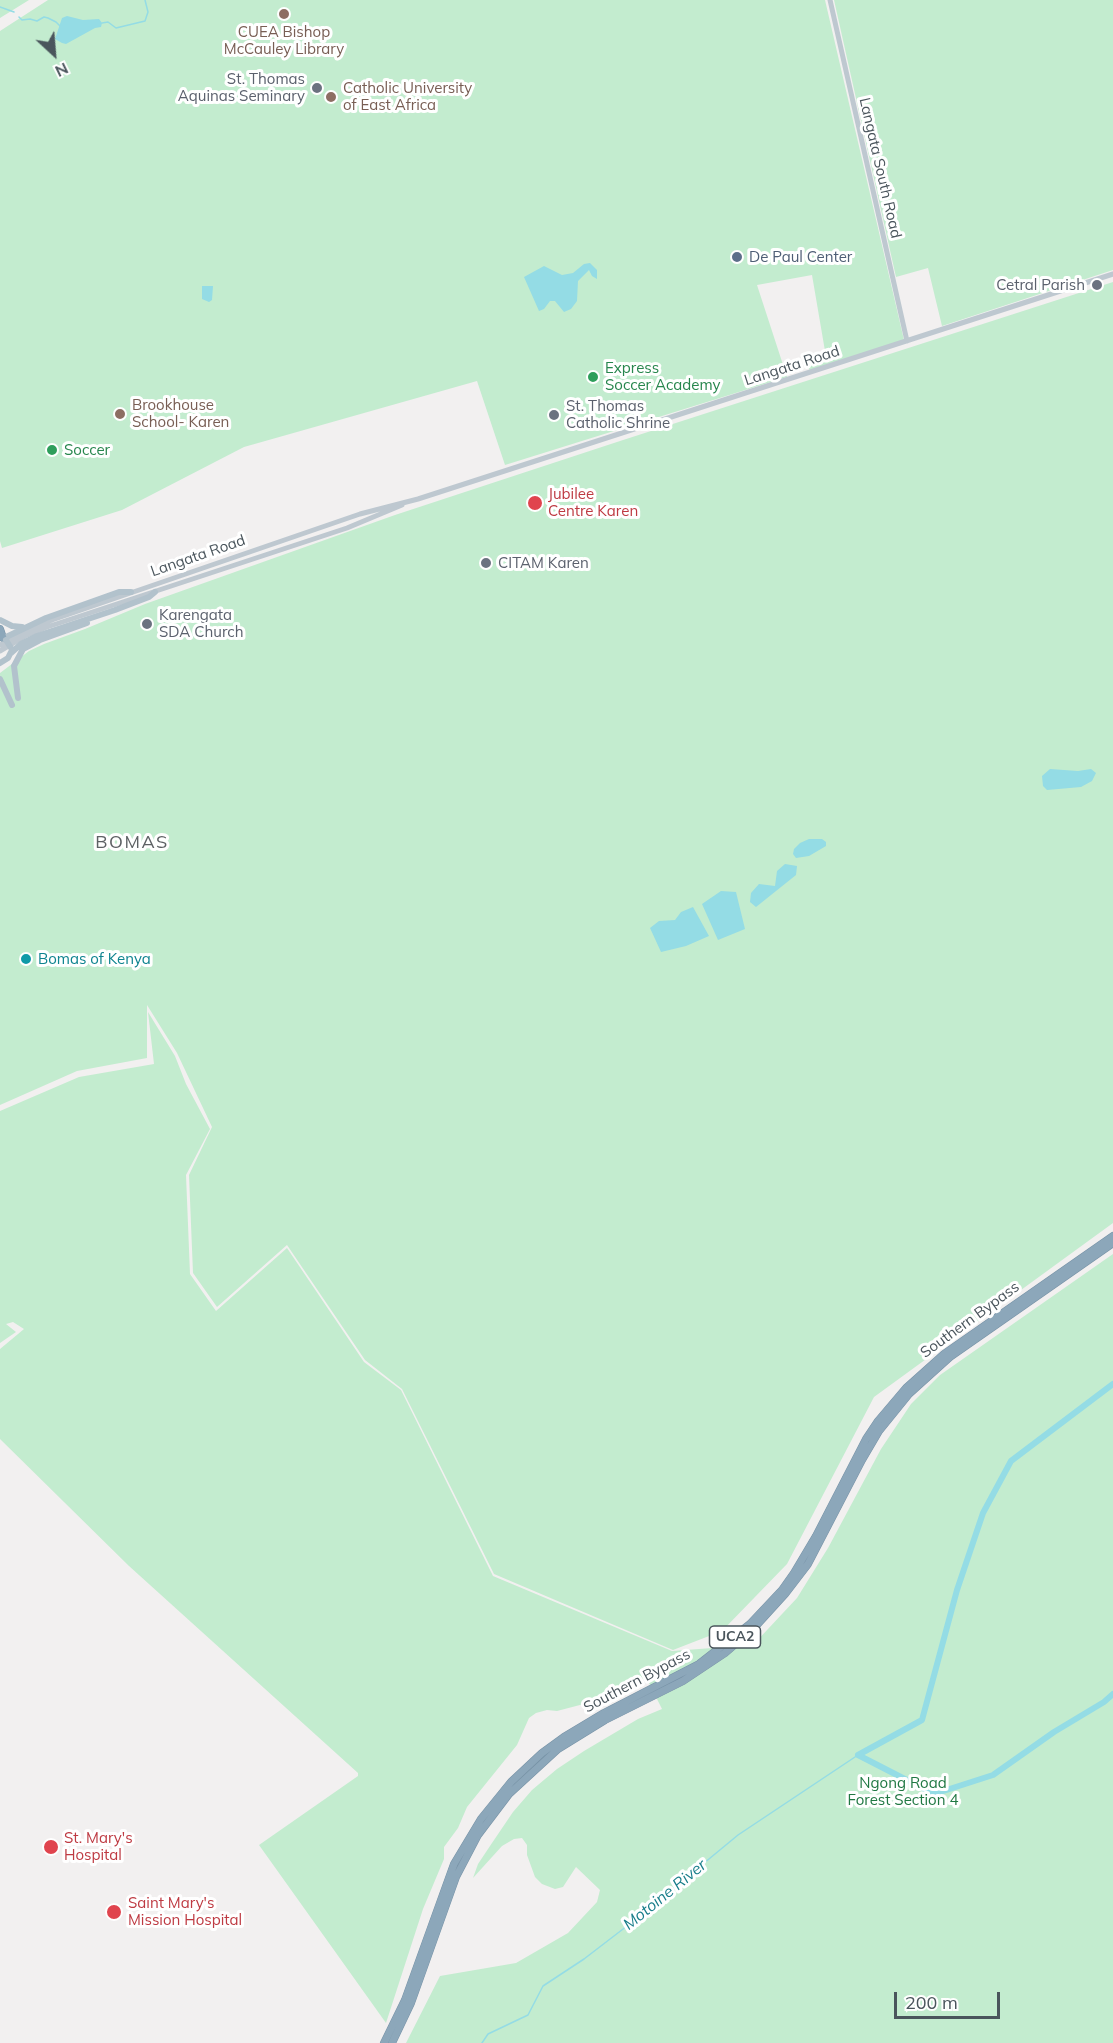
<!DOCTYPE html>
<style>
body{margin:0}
#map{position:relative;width:1113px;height:2043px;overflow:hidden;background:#f2f0f0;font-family:Mulish,sans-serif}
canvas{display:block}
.north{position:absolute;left:24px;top:24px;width:60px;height:60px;-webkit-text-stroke:4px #fff;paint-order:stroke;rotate:154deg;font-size:16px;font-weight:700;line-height:24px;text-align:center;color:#4a555c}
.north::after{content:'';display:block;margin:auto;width:21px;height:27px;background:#4a555c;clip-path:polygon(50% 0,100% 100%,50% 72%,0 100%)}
.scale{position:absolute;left:894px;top:1992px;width:106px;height:27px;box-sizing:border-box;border:3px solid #4a555c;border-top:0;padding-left:8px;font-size:18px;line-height:21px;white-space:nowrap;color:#4a555c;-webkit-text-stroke:4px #fff;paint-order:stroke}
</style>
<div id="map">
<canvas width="1113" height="2043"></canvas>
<div class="north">N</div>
<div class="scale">200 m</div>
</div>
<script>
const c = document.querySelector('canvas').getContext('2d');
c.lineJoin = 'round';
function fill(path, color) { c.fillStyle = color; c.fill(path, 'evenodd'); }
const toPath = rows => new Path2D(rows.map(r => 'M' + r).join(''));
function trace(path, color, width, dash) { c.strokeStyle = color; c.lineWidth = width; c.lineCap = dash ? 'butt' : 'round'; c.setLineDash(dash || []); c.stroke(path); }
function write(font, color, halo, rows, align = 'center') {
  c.font = font + ' Mulish,sans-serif'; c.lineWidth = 6; c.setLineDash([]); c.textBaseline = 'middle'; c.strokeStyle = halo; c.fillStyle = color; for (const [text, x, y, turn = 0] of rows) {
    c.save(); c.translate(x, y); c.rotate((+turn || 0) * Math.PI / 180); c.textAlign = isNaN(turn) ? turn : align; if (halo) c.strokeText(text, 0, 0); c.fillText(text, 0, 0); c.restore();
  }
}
const green = toPath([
 [0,0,29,0,0,18],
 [48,0,825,0,904,340,811,373,804,357,825,351,812,275,757,285,787,377,505,465,477,381,244,447,122,510,2,548,0,541,0,31],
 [834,0,1113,0,1113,270,942,326,928,268,896,277],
 [1113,282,1113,1223,874,1397,787,1564,722,1631,673,1650,494,1574,402,1389,365,1360,287,1245,217,1307,193,1273,189,1175,212,1127,177,1053,147,1005,147,1058,77,1071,0,1105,0,673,29,651,44,644,85,629,145,604,395,515,620,441],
 [148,1012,175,1056,186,1084,210,1129,186,1175,190,1274,216,1311,287,1248,364,1362,401,1390,493,1576,672,1651,753,1645,797,1598,828,1548,881,1449,911,1404,940,1375,1113,1254,1113,2043,406,2043,440,1976,516,1963,568,1933,597,1902,600,1890,576,1867,563,1887,555,1889,542,1884,535,1877,527,1855,527,1845,522,1838,514,1839,502,1846,473,1878,478,1864,492,1843,513,1812,532,1790,557,1769,584,1751,638,1719,662,1709,646,1677,599,1700,557,1711,547,1710,536,1713,529,1718,517,1745,467,1807,458,1828,444,1847,444,1859,423,1909,386,2023,259,1845,358,1776,358,1773,129,1566,0,1439,0,1349,24,1329,13,1322,6,1324,16,1332,0,1343,0,1111,79,1077,154,1064]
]);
const water = toPath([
 [67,16,83,20,99,19,102,23,101,27,95,28,66,44,62,43,55,39,62,18],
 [590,263,597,270,597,279,592,276,589,270,578,281,577,301,571,309,564,312,555,301,550,301,544,309,539,311,524,277,544,266,562,275,573,273,584,264],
 [202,286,213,286,212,300,209,302,202,299],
 [1050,769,1078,771,1091,769,1096,773,1092,781,1081,787,1047,790,1043,786,1042,776],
 [809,839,822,839,826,842,826,846,809,856,796,858,793,854,794,849,800,843],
 [785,864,797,866,796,875,756,907,750,902,751,893,759,884,775,886,777,871],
 [721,891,736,892,745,929,718,940,702,904],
 [693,907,709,936,686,946,661,952,650,928,659,921,675,920,681,912]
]);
const stream = toPath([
 [0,7,14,12],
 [19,17,22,20,30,19,37,21,44,17,48,18,56,22,60,26],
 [102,23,108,22,116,28,145,21,148,12,145,0],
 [482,2043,488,2034,528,2015,543,1986,584,1959,640,1916,738,1835,858,1755]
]);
const river = toPath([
 [858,1755,922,1720,957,1590,983,1513,1011,1461,1113,1384],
 [858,1755,934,1794,993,1775,1054,1732,1104,1702,1113,1694]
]);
const secondary = toPath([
 [830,0,907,341],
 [0,645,25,631,52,620,360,514,418,499,1113,274],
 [0,651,25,636,47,627,347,528,402,505]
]);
const primary = toPath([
 [0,620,12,626,22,627],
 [4,638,46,618,119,592,131,592],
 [11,653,21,644,37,636,115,610,149,597,155,592],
 [0,663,8,658,11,652],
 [0,679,12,705],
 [18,698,14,666,23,649,40,640,87,623]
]);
const highway = toPath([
 [0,629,3,638],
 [384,2043,405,2000,454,1864,481,1819,511,1782,542,1753,564,1737,604,1713,699,1664,750,1624,782,1590,794,1573,816,1536,866,1439,878,1421,906,1388,944,1354,1113,1236],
 [392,2043,411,2003,456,1877,478,1835,509,1794,558,1749,605,1720,683,1681,725,1653,755,1627,785,1594,808,1564,862,1460,879,1431,909,1394,950,1357,1113,1243]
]);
const primaryBridge = toPath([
 [6,640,11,648]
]);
const markers = [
 [284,14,6,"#8d6e63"],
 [317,88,6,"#6b7280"],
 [331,97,6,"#8d6e63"],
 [737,257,6,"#5c6f8a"],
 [1097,285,6,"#6b7280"],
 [593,377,6,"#2e9e5b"],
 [120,414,6,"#8d6e63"],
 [554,415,6,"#6b7280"],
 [52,450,6,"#2e9e5b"],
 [535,503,8,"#e0444e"],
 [486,563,6,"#6b7280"],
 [147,624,6,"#6b7280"],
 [26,959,6,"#0f9aa8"],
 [51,1847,8,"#e0444e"],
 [114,1912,8,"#e0444e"]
];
const shields = [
 [735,1637,51]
];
const shieldNames = [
 ["UCA2",735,1637]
];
const educationNames = [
 ["CUEA Bishop",284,32,"center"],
 ["McCauley Library",284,49,"center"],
 ["Catholic University",343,88],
 ["of East Africa",343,105],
 ["Brookhouse",132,405],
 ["School- Karen",132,422]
];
const worshipNames = [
 ["St. Thomas",305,79,"right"],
 ["Aquinas Seminary",305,96,"right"],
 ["Cetral Parish",1085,285,"right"],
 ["St. Thomas",566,406],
 ["Catholic Shrine",566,423],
 ["CITAM Karen",498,563],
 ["Karengata",159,615],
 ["SDA Church",159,632]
];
const streetNames = [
 ["Langata South Road",880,168,77],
 ["Langata Road",792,366,-18],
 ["Langata Road",198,556,-19],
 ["Southern Bypass",970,1320,-36],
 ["Southern Bypass",637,1681,-28]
];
const serviceNames = [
 ["De Paul Center",749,257]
];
const leisureNames = [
 ["Express",605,368],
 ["Soccer Academy",605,385],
 ["Soccer",64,450]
];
const healthNames = [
 ["Jubilee",548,494],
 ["Centre Karen",548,511],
 ["St. Mary's",64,1838],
 ["Hospital",64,1855],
 ["Saint Mary's",128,1903],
 ["Mission Hospital",128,1920]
];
const cultureNames = [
 ["Bomas of Kenya",38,959]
];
const parkNames = [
 ["Ngong Road",903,1783],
 ["Forest Section 4",903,1800]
];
const waterNames = [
 ["Motoine River",665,1895,-39]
];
const quarterNames = [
 ["BOMAS",132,843]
];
fill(green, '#c3eccf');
fill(water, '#94dce5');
trace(stream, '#94dce5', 1.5);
trace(river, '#94dce5', 6);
trace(highway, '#7792a6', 8);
trace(secondary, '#bec8d0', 5);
trace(primary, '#b2c2cc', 6);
trace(highway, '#8ca7ba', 7);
trace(primaryBridge, '#b2c2cc', 6);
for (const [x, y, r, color] of markers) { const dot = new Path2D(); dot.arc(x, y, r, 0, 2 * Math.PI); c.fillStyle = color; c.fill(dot); trace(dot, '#fff', 2); }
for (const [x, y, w] of shields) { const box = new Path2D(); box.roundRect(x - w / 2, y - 11, w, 22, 4.5); c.fillStyle = '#fff'; c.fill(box); trace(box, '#4a555c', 1.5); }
write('bold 14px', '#4a555c', null, shieldNames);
write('15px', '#785e54', '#fff', educationNames, 'left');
write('15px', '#5b616d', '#fff', worshipNames, 'left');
write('15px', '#4a555c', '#fff', streetNames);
write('15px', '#4e5e75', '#fff', serviceNames, 'left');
write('15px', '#27864d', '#fff', leisureNames, 'left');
write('15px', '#be3a42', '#fff', healthNames, 'left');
write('15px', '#0d838f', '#fff', cultureNames, 'left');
write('15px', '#207843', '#fff', parkNames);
write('italic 16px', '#187d8a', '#fff', waterNames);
c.letterSpacing = '1.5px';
write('18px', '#5d6164', '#fff', quarterNames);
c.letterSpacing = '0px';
</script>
